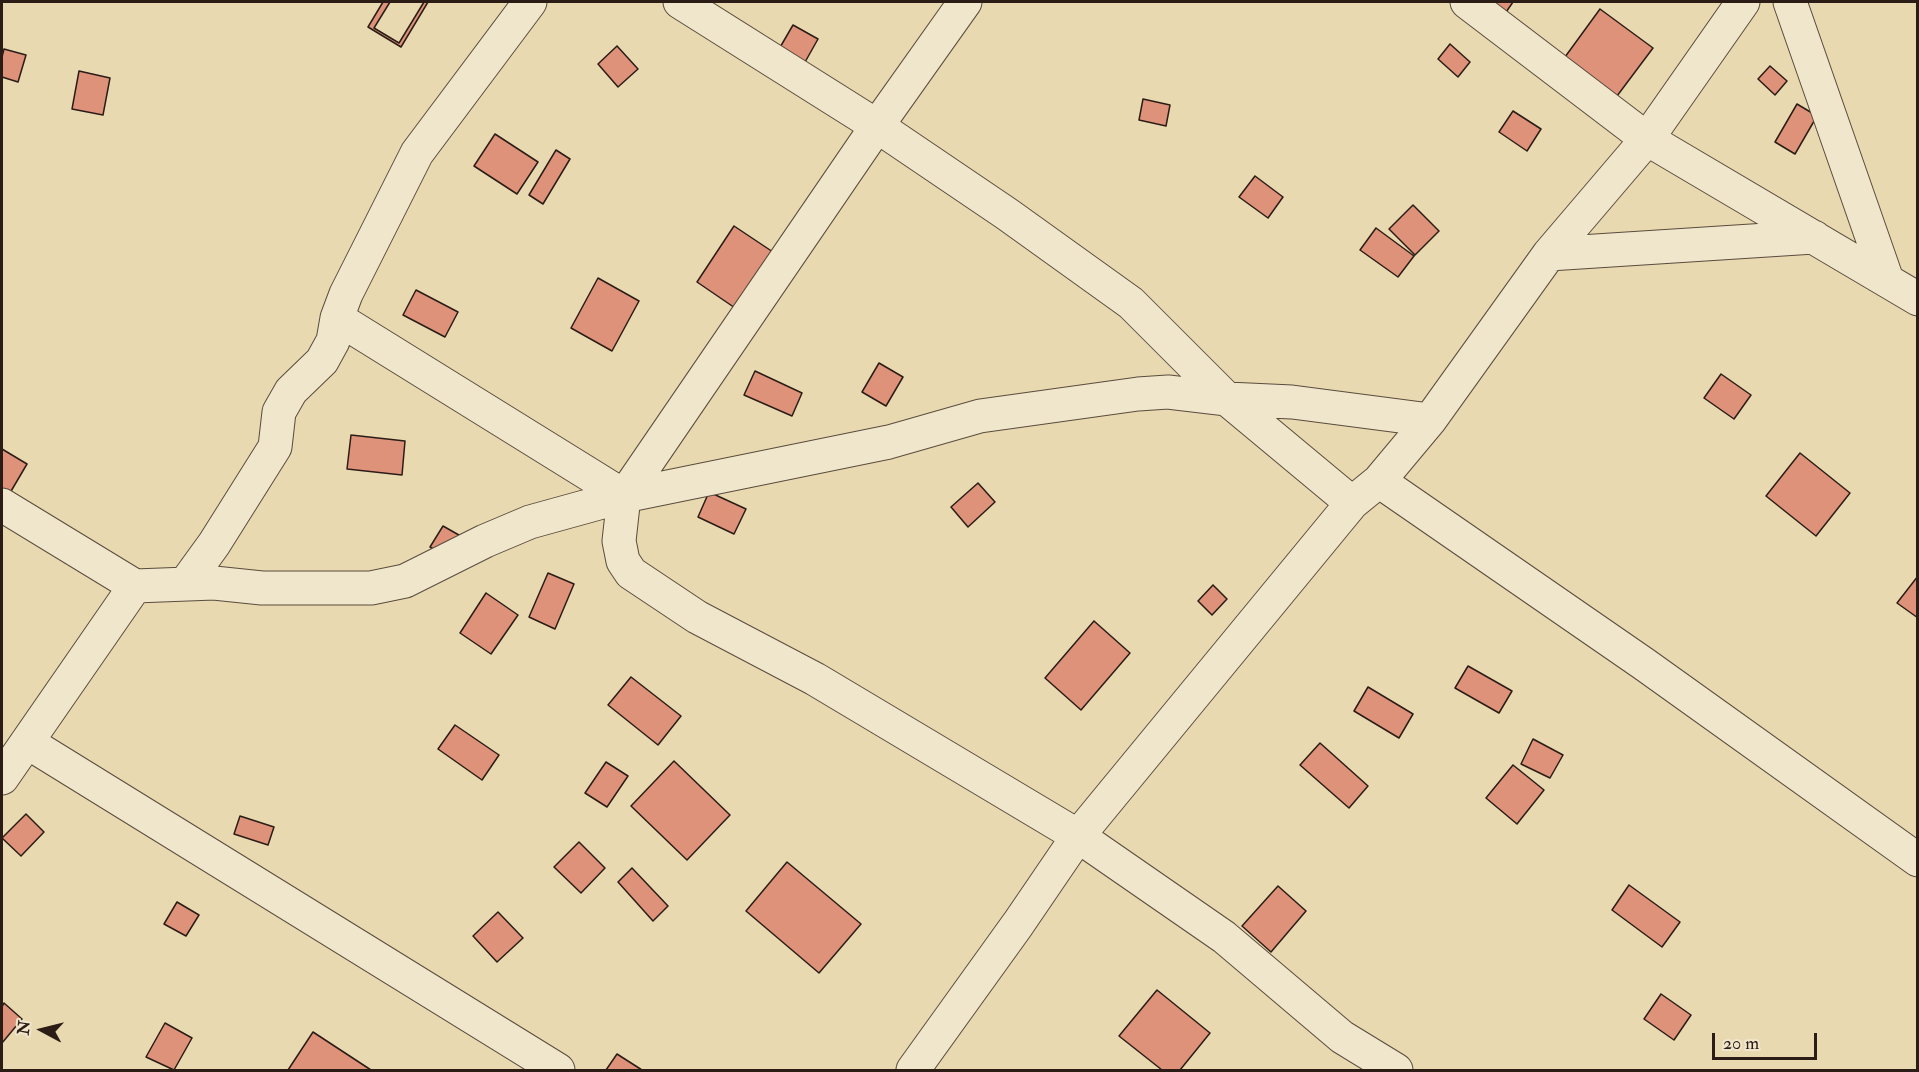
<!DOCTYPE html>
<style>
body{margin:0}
#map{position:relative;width:1919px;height:1072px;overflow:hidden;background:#e8d9b1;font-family:"IM FELL Double Pica",serif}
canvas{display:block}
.frame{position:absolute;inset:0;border:3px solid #2b1d16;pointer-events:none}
.north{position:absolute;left:12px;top:1000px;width:60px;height:60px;-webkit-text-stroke:4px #f0e6cc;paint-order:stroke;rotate:277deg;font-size:16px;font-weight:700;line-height:24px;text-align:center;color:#2b1d16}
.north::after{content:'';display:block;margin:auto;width:21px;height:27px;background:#2b1d16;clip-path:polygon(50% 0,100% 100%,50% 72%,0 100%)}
.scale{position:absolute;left:1712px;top:1033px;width:105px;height:27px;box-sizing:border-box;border:3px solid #2b1d16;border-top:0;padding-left:8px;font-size:18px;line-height:21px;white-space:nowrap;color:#2b1d16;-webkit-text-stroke:4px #f0e6cc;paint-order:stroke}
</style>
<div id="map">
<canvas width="1919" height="1072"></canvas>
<div class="frame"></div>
<div class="north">N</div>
<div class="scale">20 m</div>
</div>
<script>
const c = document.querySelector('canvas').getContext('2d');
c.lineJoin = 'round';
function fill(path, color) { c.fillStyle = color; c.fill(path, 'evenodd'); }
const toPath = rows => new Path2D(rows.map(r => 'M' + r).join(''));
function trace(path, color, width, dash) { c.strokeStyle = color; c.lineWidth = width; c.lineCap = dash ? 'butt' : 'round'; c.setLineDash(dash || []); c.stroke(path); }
const building = toPath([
 [383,2,428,2,401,47,368,27,383,2],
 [390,2,424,2,399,43,374,28,390,2],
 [1480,2,1513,2,1502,18,1480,2],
 [1600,9,1653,48,1617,96,1565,57,1600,9],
 [793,25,818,39,800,71,775,56,793,25],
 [1450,44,1470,62,1458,77,1438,59,1450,44],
 [617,46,638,69,618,87,598,64,617,46],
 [4,49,26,55,18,82,2,77,2,57,4,49],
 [1770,66,1787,81,1775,95,1758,79,1770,66],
 [79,71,110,78,103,115,72,109,79,71],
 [1143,99,1170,105,1166,126,1139,120,1143,99],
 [1797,104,1817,116,1795,154,1775,142,1797,104],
 [1513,111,1541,129,1527,151,1499,132,1513,111],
 [495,134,538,162,517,194,474,166,495,134],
 [556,150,570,159,543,204,529,195,556,150],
 [1255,176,1283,197,1268,218,1239,197,1255,176],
 [1413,205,1439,231,1415,255,1389,229,1413,205],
 [734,226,776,254,738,310,697,282,734,226],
 [1376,228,1414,256,1398,277,1360,250,1376,228],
 [598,278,639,301,612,351,571,328,598,278],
 [416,290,458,312,445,337,403,315,416,290],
 [879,363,903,377,886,406,862,392,879,363],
 [755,371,802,393,792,416,744,395,755,371],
 [1721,374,1751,395,1734,419,1704,398,1721,374],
 [351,435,405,441,402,475,347,469,351,435],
 [2,449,27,464,7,498,2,495,2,449],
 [1800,453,1850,493,1816,536,1766,496,1800,453],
 [978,483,995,502,968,527,951,507,978,483],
 [709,492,746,509,734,534,698,517,709,492],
 [443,526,473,543,461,566,430,547,443,526],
 [548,573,574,584,555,629,529,617,548,573],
 [1918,576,1918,618,1897,603,1918,576],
 [1213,585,1227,599,1212,615,1198,601,1213,585],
 [486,593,518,615,491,654,460,633,486,593],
 [1094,621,1130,653,1081,710,1045,678,1094,621],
 [1468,666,1512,691,1499,713,1455,688,1468,666],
 [631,677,681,716,658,745,608,705,631,677],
 [1368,687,1413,714,1399,738,1354,711,1368,687],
 [455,725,499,755,482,780,438,749,455,725],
 [1533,739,1563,755,1550,778,1521,764,1533,739],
 [1320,743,1368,786,1349,808,1300,765,1320,743],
 [674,761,730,815,687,860,631,806,674,761],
 [606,762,628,776,607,807,585,793,606,762],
 [1513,765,1544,790,1517,824,1486,798,1513,765],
 [26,814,44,832,21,856,2,838,26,814],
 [240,816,274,827,268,845,234,834,240,816],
 [579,842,605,868,581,893,554,867,579,842],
 [787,862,861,924,819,973,746,911,787,862],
 [632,868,668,906,653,921,618,882,632,868],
 [1629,885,1680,922,1662,947,1612,910,1629,885],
 [1278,886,1306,911,1271,952,1242,926,1278,886],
 [177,902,199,915,186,936,164,924,177,902],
 [498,912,523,938,497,962,473,936,498,912],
 [1157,990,1210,1033,1180,1070,1162,1070,1119,1036,1157,990],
 [1661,994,1691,1015,1674,1040,1644,1019,1661,994],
 [4,1003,22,1019,2,1043,2,1007,4,1003],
 [165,1023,192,1038,174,1070,146,1057,165,1023],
 [313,1032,371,1070,288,1070,313,1032],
 [617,1054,642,1070,606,1070,617,1054]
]);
const street = toPath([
 [680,2,877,126,1007,214,1131,303,1227,399,1352,503],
 [965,2,877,126,624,496,619,541,623,561,631,573,697,617,815,679,1078,836,1224,937,1342,1037,1396,1070],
 [1467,2,1647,139,1918,299],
 [1790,2,1887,280],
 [1549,254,1814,237],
 [337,318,624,496],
 [1379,481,1644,664,1918,860],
 [2,505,135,586,214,583,262,588,371,588,405,581,485,541,530,522,624,496,889,442,980,416,1138,394,1168,392,1227,399,1292,402,1430,420],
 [185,584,214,544,275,447,279,412,291,391,322,361,333,341,337,318,346,294,417,153,530,2],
 [27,742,558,1070],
 [2,778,135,586],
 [913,1070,1018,924,1078,836,1352,503,1379,481,1430,420,1549,254,1647,139,1743,2]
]);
fill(building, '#df927a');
trace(building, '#2b1d16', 1.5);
trace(street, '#5a4c3d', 35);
trace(street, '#f0e6cc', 33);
</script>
